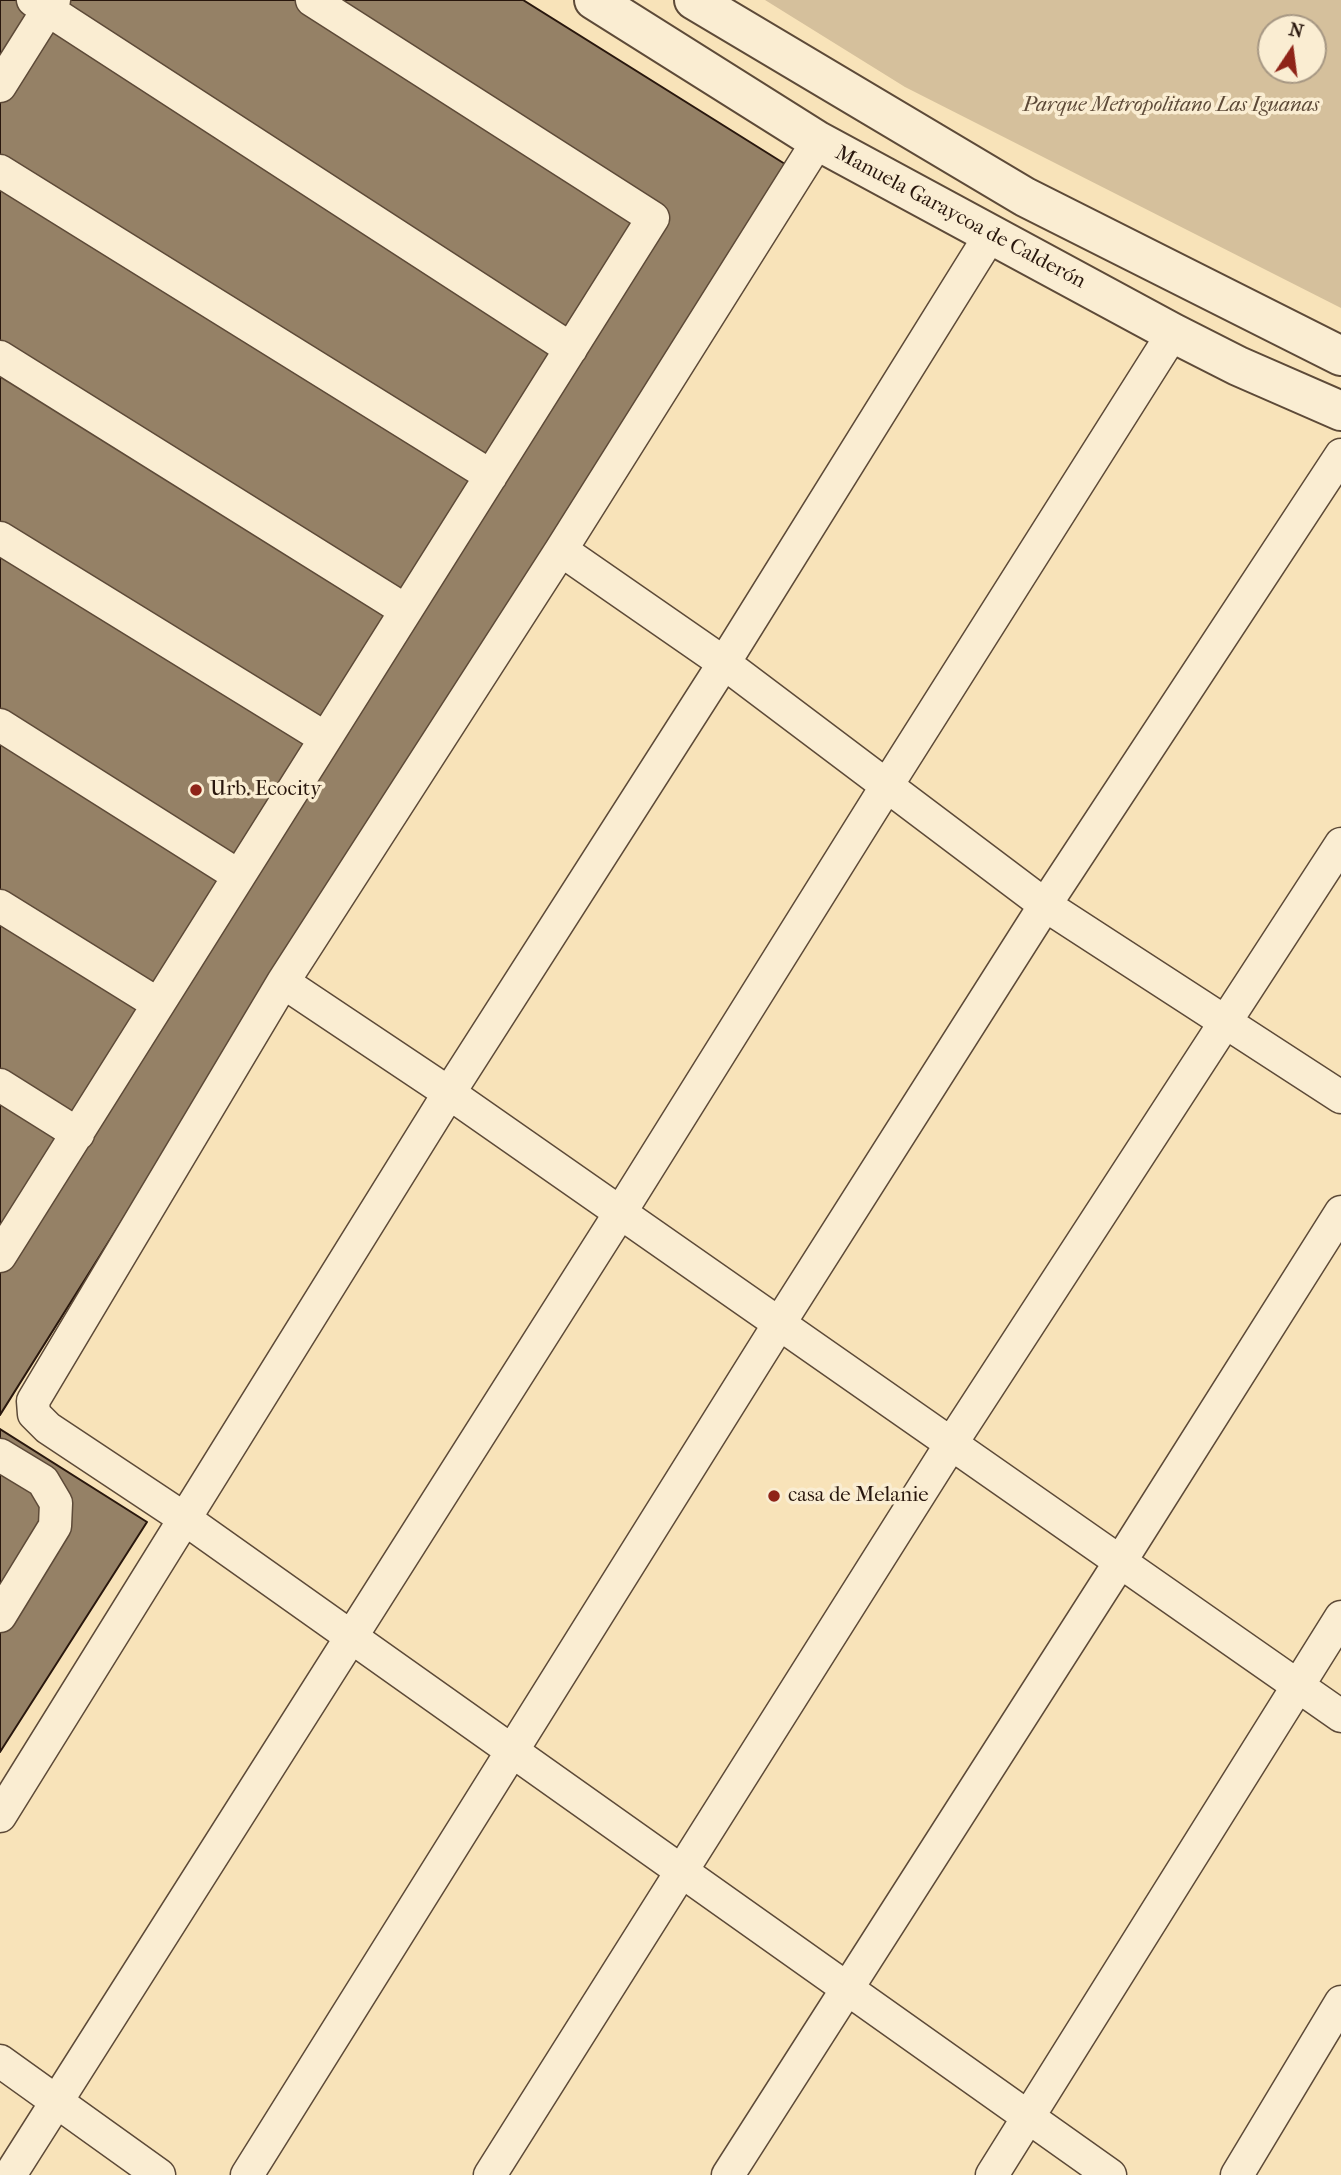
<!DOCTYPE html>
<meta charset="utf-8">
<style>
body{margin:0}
#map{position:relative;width:1341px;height:2175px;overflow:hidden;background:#f8e3b9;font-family:"IM FELL French Canon",serif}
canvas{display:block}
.north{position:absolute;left:1257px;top:14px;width:70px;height:70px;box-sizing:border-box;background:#faedd2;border:2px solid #a69783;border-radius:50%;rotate:13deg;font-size:19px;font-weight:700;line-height:28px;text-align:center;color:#29170d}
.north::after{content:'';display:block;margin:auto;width:24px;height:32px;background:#8f2418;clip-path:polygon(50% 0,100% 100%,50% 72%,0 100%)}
</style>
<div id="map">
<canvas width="1341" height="2175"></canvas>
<div class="north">N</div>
</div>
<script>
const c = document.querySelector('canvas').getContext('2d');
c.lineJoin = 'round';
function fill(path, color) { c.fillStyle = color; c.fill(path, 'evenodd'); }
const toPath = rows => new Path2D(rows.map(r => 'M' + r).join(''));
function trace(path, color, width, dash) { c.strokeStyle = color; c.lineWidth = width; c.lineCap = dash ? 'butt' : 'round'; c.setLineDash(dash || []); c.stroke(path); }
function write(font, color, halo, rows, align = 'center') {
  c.font = font + ' "IM FELL French Canon",serif'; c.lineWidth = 7; c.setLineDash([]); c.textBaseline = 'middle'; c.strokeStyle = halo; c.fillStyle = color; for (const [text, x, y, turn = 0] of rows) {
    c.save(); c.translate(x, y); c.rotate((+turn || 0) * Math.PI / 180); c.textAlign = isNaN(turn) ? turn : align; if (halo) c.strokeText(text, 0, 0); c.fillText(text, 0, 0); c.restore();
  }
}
const green = toPath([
 [765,0,1341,0,1341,308,905,87],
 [1271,28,1313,28,1313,70,1271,70]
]);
const building = toPath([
 [0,0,523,0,785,164,0,1415,0,0],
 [0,1429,147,1522,0,1752,0,1429]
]);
const minor = toPath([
 [33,0,571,349],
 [0,86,54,0],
 [818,141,561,550,283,982,33,1401,34,1414,48,1428,185,1519,1110,2175],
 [0,171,491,476],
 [0,357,405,610],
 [0,538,325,738],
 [561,550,724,663,1045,905,1341,1097],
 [0,725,239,876],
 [0,906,158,1004],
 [283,982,449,1093,1341,1716],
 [0,1085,78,1134],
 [0,1256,653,218,312,0],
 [0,1455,43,1481,56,1503,55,1526,0,1616],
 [0,1816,449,1093,724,663,991,234],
 [0,2061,159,2175],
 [10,2175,620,1213,886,787,1173,333],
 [247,2175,779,1324,1045,905,1341,455],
 [490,2175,951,1444,1341,844],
 [728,2175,1120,1562,1341,1212],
 [992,2175,1341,1617],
 [1237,2175,1341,2002]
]);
const tertiary = toPath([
 [594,0,818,141,1173,333,1238,366,1341,411],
 [694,0,1025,197,1341,356]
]);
const markers = [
 [196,790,7,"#8f2418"],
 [774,1496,7,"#8f2418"]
];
const parkNames = [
 ["Parque Metropolitano Las Iguanas",1171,106]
];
const streetNames = [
 ["Manuela Garaycoa de Calderón",960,218,28]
];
const poiNames = [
 ["Urb. Ecocity",210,790],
 ["casa de Melanie",788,1496]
];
fill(green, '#d5c09c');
fill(building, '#958166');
trace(building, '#29170d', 2);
trace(minor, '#5d4a38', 35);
trace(tertiary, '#5d4a38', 42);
trace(minor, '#faedd2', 32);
trace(tertiary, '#faedd2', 38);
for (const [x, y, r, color] of markers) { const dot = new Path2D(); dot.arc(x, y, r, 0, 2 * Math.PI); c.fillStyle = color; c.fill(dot); trace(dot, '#faedd2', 2.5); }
write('italic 21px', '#5d4a38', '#faedd2', parkNames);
write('21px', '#29170d', '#faedd2', streetNames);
write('21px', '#29170d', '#faedd2', poiNames, 'left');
</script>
